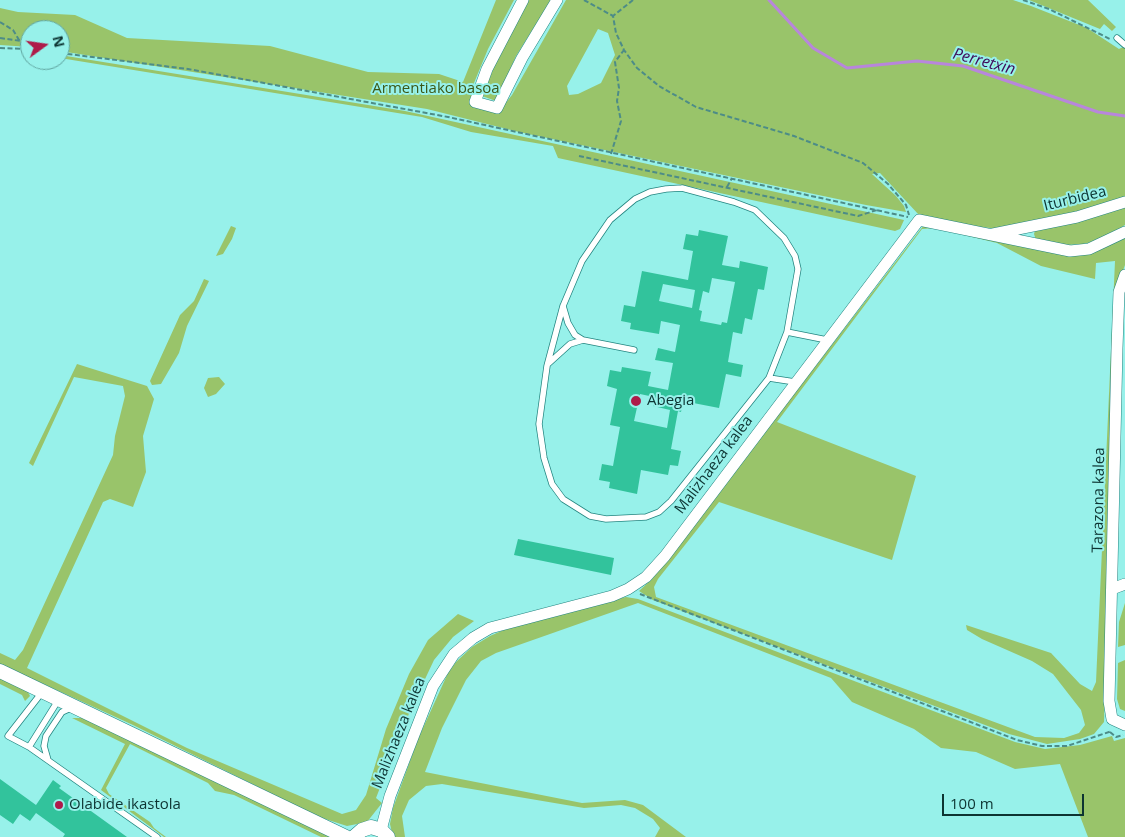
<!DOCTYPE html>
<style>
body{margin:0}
#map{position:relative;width:1125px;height:837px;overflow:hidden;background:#97f1ea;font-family:"Open Sans",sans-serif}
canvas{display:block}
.north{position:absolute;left:20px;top:20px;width:50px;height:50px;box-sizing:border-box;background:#97f1ea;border:1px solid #60a5a0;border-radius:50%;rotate:76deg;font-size:14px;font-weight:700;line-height:20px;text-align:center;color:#0d3432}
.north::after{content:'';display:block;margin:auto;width:18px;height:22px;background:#ae1b49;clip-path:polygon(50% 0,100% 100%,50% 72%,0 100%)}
.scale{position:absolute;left:942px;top:794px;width:142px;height:22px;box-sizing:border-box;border:2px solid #0d3432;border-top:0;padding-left:6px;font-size:15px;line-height:18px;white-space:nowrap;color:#0d3432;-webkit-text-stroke:4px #97f1ea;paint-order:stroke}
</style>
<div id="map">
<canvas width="1125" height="837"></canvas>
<div class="north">N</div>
<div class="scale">100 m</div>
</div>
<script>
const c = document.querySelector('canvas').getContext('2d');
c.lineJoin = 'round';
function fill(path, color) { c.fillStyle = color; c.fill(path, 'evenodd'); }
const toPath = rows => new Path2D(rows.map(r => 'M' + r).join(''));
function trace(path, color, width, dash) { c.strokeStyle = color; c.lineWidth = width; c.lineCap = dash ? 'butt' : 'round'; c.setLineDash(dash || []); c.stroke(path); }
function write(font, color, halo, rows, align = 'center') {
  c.font = font + ' "Open Sans",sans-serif'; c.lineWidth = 4; c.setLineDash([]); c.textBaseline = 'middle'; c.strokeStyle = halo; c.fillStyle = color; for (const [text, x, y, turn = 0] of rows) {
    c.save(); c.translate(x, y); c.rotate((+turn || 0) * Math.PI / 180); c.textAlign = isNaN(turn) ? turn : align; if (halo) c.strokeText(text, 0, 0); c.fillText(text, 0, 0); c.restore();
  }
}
const green = toPath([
 [496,0,514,0,488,49,474,83,472,101,500,110,512,95,566,0,1013,0,1031,6,1087,28,1119,49,1123,47,1125,48,1125,199,1070,216,1000,229,971,226,919,215,880,173,872,174,896,196,904,206,906,212,866,205,519,132,427,109,60,51,60,30,30,30,30,47,0,45,0,8,18,12,75,15,127,38,270,46,368,72,439,74,463,82],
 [598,29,608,33,615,55,601,83,578,94,569,95,567,86],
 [528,0,551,0,516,56,496,101,482,96,494,67],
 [1029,0,1088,0,1116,27,1112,31,1104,24,1100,29],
 [60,55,405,111,904,220,900,229,895,231,558,158,553,146,471,132,422,117,60,58],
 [1125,204,1125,225,1100,240,1083,244,1065,245,1036,240,1034,234,1036,227],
 [924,225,1058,253,1125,237,1125,265,1116,290,1104,722,1094,734,1080,739,1047,744,1009,734,653,600,639,591,652,579],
 [935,228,997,243,1041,266,1095,279,1096,263,1115,261,1096,682,1092,691,1080,684,1051,653,966,625,967,630,982,639,1032,661,1053,674,1081,710,1085,725,1079,733,1064,738,1035,737,656,597,654,587,658,579,719,502,892,560,916,476,777,422,922,229],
 [231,226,236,228,232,239,223,254,216,256],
 [204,279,209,281,187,326,179,353,161,384,152,385,150,381,180,315,194,301],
 [77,364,147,386,154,399,143,436,146,472,133,507,110,499,103,502,27,668,187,748,342,814,356,810,366,795,386,729,409,674,428,640,458,614,474,621,453,637,434,660,410,711,376,798,382,803,367,822,347,826,319,817,133,725,0,664,0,653,15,660,23,650,113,455,115,436,125,396,123,386,74,377,33,466,29,463],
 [219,377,225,384,216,394,208,397,204,388,208,378],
 [626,597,638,599,1015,742,1045,749,1080,745,1112,736,1114,741,1125,738,1125,837,1088,837,1060,764,1015,769,976,752,941,748,914,729,852,702,831,678,638,603,496,653,481,661,466,680,442,728,425,772,582,803,625,800,643,805,686,837,655,837,660,828,653,819,635,808,621,805,584,808,442,784,426,786,409,800,402,816,405,837,393,837,390,824,393,808,418,739,448,673,456,662,472,647,490,636,515,625],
 [1125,603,1125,645,1118,647,1119,622],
 [1125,660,1125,711,1120,709,1117,699,1118,663],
 [0,678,27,690,30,696,25,701,22,695,0,684],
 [72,718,83,718,332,837,321,837,234,795,215,791,208,783,130,744,106,788,109,794,150,822,154,828,166,837,164,837,101,790,125,744]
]);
const stream = toPath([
 [769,0,813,48,847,68,917,61,963,66,1098,112,1125,116]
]);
const building = toPath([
 [699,230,728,236,722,265,739,268,740,261,768,267,764,290,758,289,752,320,745,318,742,334,733,332,728,362,743,365,741,377,726,374,719,408,683,401,681,412,678,411,671,449,681,451,678,466,670,465,668,475,641,470,637,494,609,488,610,482,599,480,602,464,613,466,620,427,610,425,617,389,607,386,610,370,621,372,622,367,651,372,648,386,668,390,673,363,655,360,658,348,675,352,680,325,661,321,659,334,630,329,631,323,621,321,624,305,635,307,642,271,688,280,693,251,683,249,686,234,698,236],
 [712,278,735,282,727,323,722,322,721,325,700,321,702,311,699,310,703,291,709,293],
 [663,284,695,290,692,308,659,301],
 [640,394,654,397,653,406,670,410,667,428,634,421],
 [518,539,614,558,611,575,514,555],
 [0,779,36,805,53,780,61,786,59,788,127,837,63,837,65,834,36,813,30,821,20,814,13,824,0,815]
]);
const path = toPath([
 [584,0,613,16],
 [633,0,613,16,616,33,624,50,637,68,659,86,696,107,794,136,863,163,888,184,906,205,909,215],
 [1023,0,1049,9,1110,39],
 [0,22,13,30,24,48],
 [0,38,21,41],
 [0,48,30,49],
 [60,53,188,69,448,117,908,217],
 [611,154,621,121,617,101,619,88,615,62,624,50],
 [579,156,858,216,877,210],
 [727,187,732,178],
 [640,594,1017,740,1042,746,1067,746,1112,731],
 [1110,732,1116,737,1123,735]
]);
const service = toPath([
 [1117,38,1125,45],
 [682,188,734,202,755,210,784,238,795,256,798,269,787,332,769,378,671,501,659,512,646,517,606,519,590,516,563,499,552,484,544,458,539,424,547,366,563,306,582,261,610,220,635,199,650,192,666,189,682,188],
 [563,306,568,323,575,335,583,340,634,350],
 [787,332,827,340],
 [549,363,570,344,583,340],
 [769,378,795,382],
 [59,699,29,747,157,837],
 [29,747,8,736,43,691],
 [48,760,44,746,46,736,62,712,73,707]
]);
const minor = toPath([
 [523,0,487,69,475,102,497,108,522,58,557,0],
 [993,234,1077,217,1125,202],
 [1125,275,1119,292,1117,348,1109,701,1112,719,1125,725],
 [1112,589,1125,584],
 [381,830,390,796,433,686,454,654,473,638,490,628,612,596,628,589,646,577,665,556,919,220,1070,251,1089,249,1125,232]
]);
const tertiary = toPath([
 [0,671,346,837],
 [354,837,362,830,371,827,381,830,388,837]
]);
const markers = [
 [636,401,6,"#ae1b49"],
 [59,805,5,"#ae1b49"]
];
const parkNames = [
 ["Armentiako basoa",436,89]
];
const streetNames = [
 ["Iturbidea",1075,199,-14],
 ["Malizhaeza kalea",714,465,-53],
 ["Tarazona kalea",1099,500,-89],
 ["Malizhaeza kalea",399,733,-68]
];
const poiNames = [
 ["Abegia",647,401],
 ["Olabide ikastola",69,805]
];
const waterNames = [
 ["Perretxin",984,62,15]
];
fill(green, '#99c46a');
trace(stream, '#b886dc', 3);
fill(building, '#32c39c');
trace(service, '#238580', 7);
trace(minor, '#238580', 12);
trace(tertiary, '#238580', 15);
trace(path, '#4d8c87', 2, [5, 2.5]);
trace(service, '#fff', 5.5);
trace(minor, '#fff', 11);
trace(tertiary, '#fff', 14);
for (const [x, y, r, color] of markers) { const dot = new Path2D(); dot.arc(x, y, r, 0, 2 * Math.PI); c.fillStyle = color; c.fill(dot); trace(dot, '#97f1ea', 2); }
write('15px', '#3b5716', '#97f1ea', parkNames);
write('15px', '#0d3432', '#97f1ea', streetNames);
write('15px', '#0d3432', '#97f1ea', poiNames, 'left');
write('italic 16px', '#3f0b5a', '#97f1ea', waterNames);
</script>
